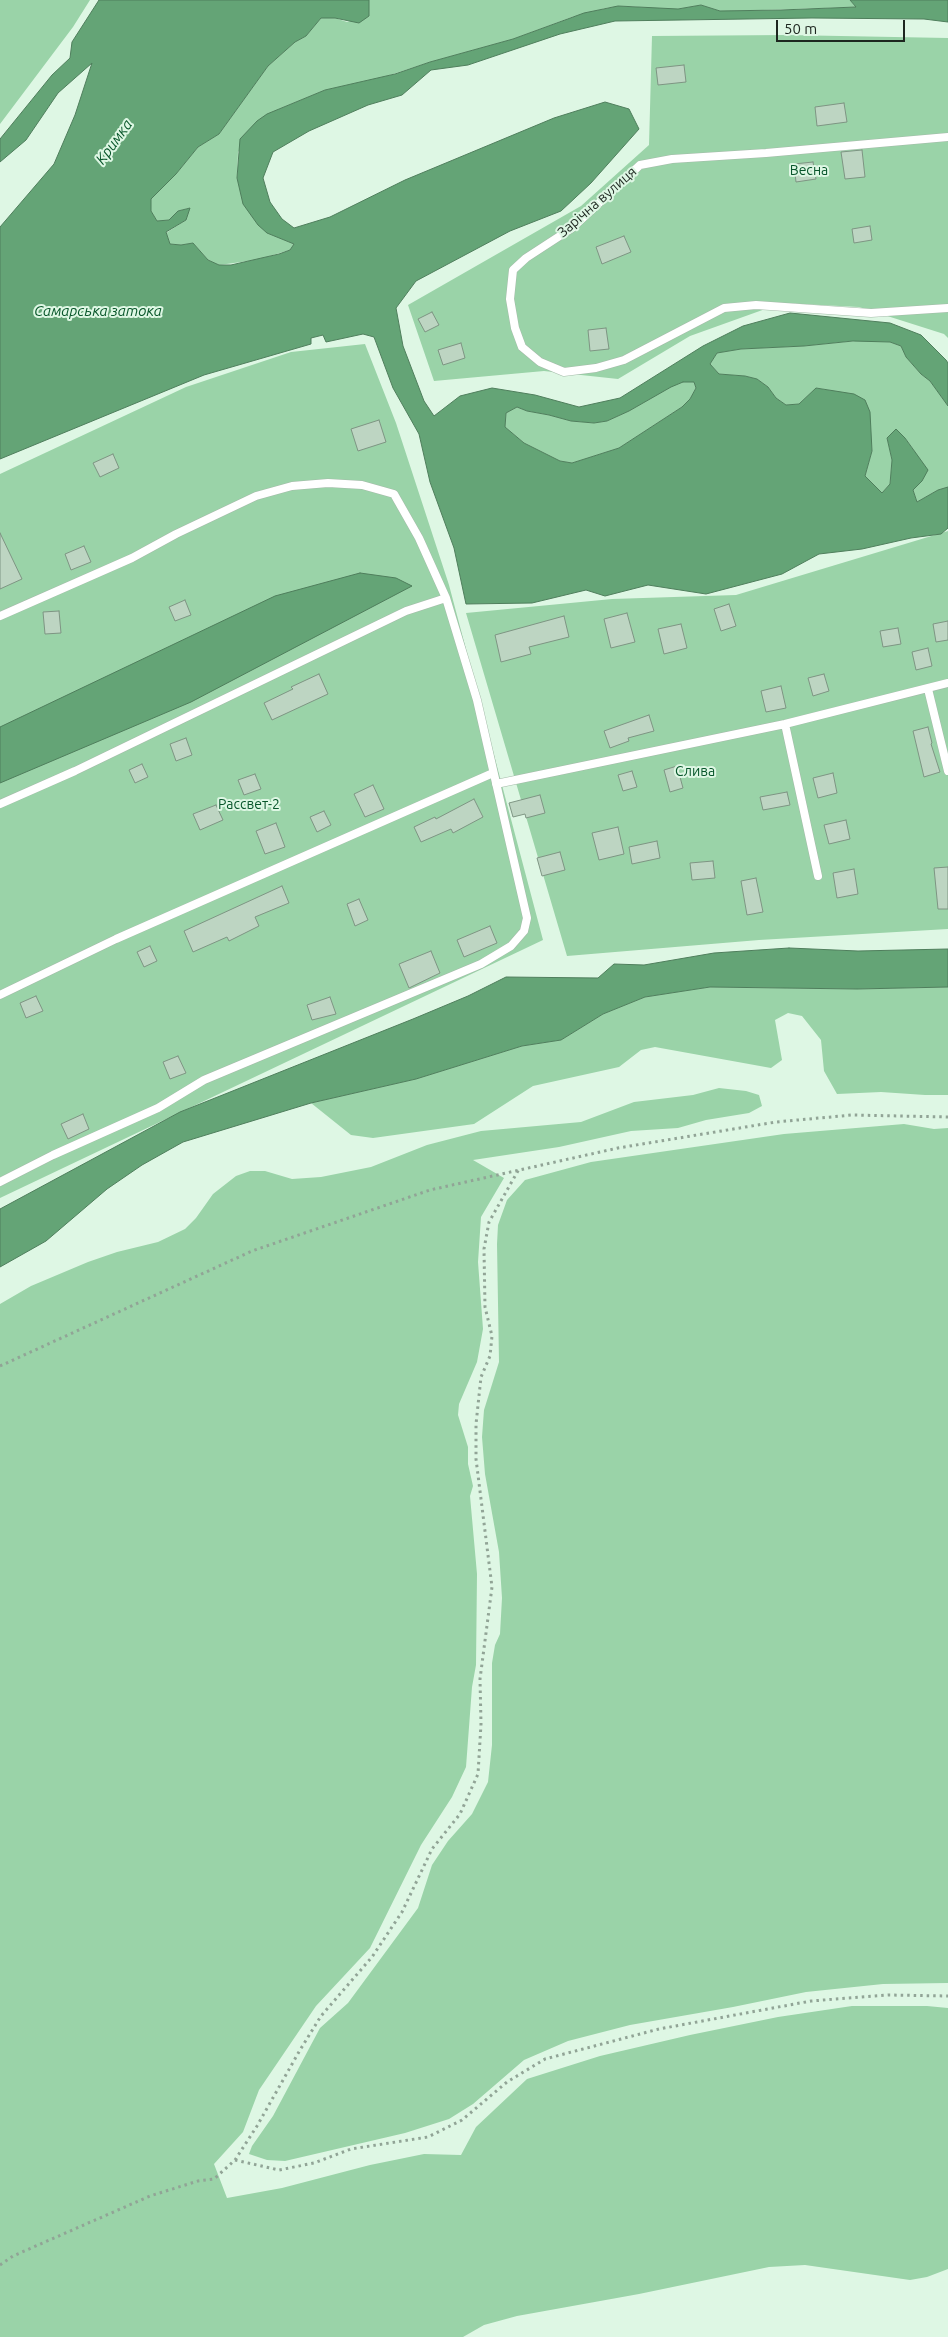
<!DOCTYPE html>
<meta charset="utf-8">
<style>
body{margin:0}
#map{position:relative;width:948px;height:2337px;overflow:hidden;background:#def7e4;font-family:Ubuntu,sans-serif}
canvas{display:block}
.scale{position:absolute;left:776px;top:20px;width:129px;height:22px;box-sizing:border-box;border:2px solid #1d261f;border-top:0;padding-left:6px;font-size:15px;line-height:18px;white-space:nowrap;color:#1d261f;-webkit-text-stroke:4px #def7e4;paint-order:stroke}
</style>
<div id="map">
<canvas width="948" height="2337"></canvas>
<div class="scale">50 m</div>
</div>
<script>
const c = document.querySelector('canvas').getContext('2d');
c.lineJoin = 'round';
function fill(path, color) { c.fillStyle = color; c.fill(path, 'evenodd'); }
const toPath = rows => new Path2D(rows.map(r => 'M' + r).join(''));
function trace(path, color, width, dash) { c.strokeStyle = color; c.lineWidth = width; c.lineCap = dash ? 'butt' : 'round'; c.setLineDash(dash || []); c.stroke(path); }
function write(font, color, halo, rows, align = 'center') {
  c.font = font + ' Ubuntu,sans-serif'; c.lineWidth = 4; c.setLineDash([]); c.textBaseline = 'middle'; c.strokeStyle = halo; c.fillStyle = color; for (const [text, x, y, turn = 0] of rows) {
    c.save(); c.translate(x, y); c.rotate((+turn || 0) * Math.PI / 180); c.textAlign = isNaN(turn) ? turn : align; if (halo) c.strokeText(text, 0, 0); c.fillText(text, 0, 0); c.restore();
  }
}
const green = toPath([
 [0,0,90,0,73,27,0,124],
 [369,0,850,0,856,7,731,11,720,11,701,5,678,9,654,9,631,6,606,8,572,17,513,39,430,62,384,77,325,90,279,109,238,152,237,178,268,233,294,244,290,250,256,260,219,265,208,260,193,243,181,245,170,244,166,233,186,220,189,208,178,211,169,220,157,221,151,211,151,199,176,174,198,147,219,134,268,66,295,42,306,36,321,18,335,18,347,22,369,16],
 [787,35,948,38,948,338,944,334,859,307,782,303,690,336,618,379,544,371,434,381,408,305,581,206,649,145,652,36],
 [865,340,890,342,901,346,906,357,921,374,930,381,948,406,948,487,938,490,917,502,913,490,922,481,913,449,905,438,887,438,892,460,890,484,882,493,865,476,872,451,870,438,829,390,817,388,799,404,786,405,776,398,768,387,757,379,745,376,719,374,710,364,717,353,741,349,804,346],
 [365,344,396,423,449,585,543,940,0,1198,0,474,186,387,291,352],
 [683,382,694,382,696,388,690,399,682,407,619,448,572,463,560,461,524,443,505,427,506,413,517,407,527,411,549,415,571,421,594,423,607,421,629,411,671,386],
 [948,531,948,929,759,940,567,956,466,613,612,599,736,595],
 [710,987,857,989,948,987,948,1095,925,1095,881,1092,837,1094,824,1071,821,1040,802,1016,788,1013,775,1020,782,1060,771,1068,655,1047,641,1050,619,1067,533,1086,474,1124,373,1138,351,1135,311,1103,416,1079,522,1046,561,1040,603,1014,645,997],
 [719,1088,746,1091,759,1095,762,1106,749,1113,706,1120,678,1128,631,1131,559,1147,473,1160,504,1178,481,1217,478,1262,483,1329,477,1362,459,1404,458,1415,468,1447,468,1464,473,1486,470,1496,477,1574,476,1665,472,1687,466,1767,452,1797,421,1845,370,1948,316,2006,259,2090,243,2132,214,2164,227,2198,282,2188,370,2165,424,2154,461,2155,476,2127,527,2079,600,2056,690,2035,778,2017,852,2006,927,2006,948,2008,948,2269,927,2277,910,2280,805,2265,769,2267,639,2294,517,2316,484,2325,463,2337,0,2337,0,1304,31,1286,88,1262,117,1252,158,1242,185,1229,196,1218,213,1194,236,1176,250,1171,265,1171,292,1179,321,1177,371,1167,427,1145,481,1131,581,1122,634,1102,693,1095],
 [904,1124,934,1129,948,1128,948,1983,883,1984,806,1992,733,2007,630,2025,568,2041,524,2060,473,2104,449,2119,405,2133,285,2161,267,2160,249,2154,252,2146,273,2116,320,2028,348,2003,418,1908,432,1865,448,1841,472,1814,488,1782,492,1745,492,1663,495,1645,500,1634,502,1598,499,1552,485,1474,482,1437,484,1410,499,1362,497,1244,498,1225,507,1200,525,1180,591,1162,784,1134]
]);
const water = toPath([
 [99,0,369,0,369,16,359,23,335,18,321,18,306,36,295,42,268,66,219,134,198,147,176,174,151,199,151,211,157,221,169,220,178,211,190,208,186,220,166,232,170,244,181,245,193,243,208,260,219,265,231,265,279,254,290,250,294,244,267,233,258,225,243,204,237,178,240,139,257,121,267,114,325,90,395,74,430,62,513,39,584,13,618,6,678,9,701,5,720,11,781,10,856,7,850,0,948,0,948,22,924,19,812,18,615,21,560,34,468,65,431,70,402,95,368,105,309,131,273,152,263,178,270,202,282,219,294,228,330,217,405,180,554,118,605,102,629,109,639,129,591,183,561,211,510,231,416,281,396,308,403,346,424,401,434,416,460,396,492,388,535,395,579,407,620,398,703,346,743,326,790,313,890,323,921,335,946,360,948,363,948,406,930,381,921,374,906,357,901,346,890,342,853,341,804,346,741,349,717,353,710,364,719,374,745,376,757,379,768,387,776,398,786,405,799,404,816,388,854,394,865,400,870,412,872,451,865,476,882,493,890,484,892,460,887,438,896,429,905,438,928,470,922,481,913,490,917,502,938,490,948,487,948,528,941,534,911,538,862,549,819,554,782,574,706,594,648,585,605,596,586,590,532,603,466,604,454,548,430,482,419,434,393,388,374,337,363,334,326,342,323,335,311,338,311,344,204,375,0,459,0,227,54,164,75,115,92,63,58,93,26,140,0,162,0,139,52,75,70,58,72,42,99,0],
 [683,382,694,382,696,388,690,399,682,407,619,448,572,463,560,461,524,443,505,427,506,413,517,407,527,411,549,415,571,421,594,423,607,421,629,411,671,387,683,382],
 [360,573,396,578,412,586,191,702,0,783,0,727,275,596,360,573],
 [789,948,858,951,948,949,948,987,857,989,710,987,645,997,603,1014,561,1040,522,1046,416,1079,311,1103,183,1142,142,1165,107,1189,46,1241,0,1267,0,1209,180,1112,413,1019,468,996,506,977,598,978,614,964,644,965,714,953,789,948]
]);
const building = toPath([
 [684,65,686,82,658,85,656,68,684,65],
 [844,103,847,122,817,126,815,107,844,103],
 [862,150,865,177,845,179,841,152,862,150],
 [813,162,816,179,796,182,794,164,813,162],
 [870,226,872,240,854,243,852,229,870,226],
 [624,236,631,252,602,264,596,247,624,236],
 [432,312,439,325,425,332,418,319,432,312],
 [606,328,609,349,590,351,588,330,606,328],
 [461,343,465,358,443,365,438,350,461,343],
 [379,420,386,442,358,451,351,429,379,420],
 [113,454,119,468,100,477,93,463,113,454],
 [0,533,22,579,0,589,0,533],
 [84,546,91,562,71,570,65,554,84,546],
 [185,600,191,615,175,621,169,607,185,600],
 [729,604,736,626,721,631,714,609,729,604],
 [59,611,61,633,45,634,43,612,59,611],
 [627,613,635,642,611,648,604,619,627,613],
 [564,616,569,637,529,647,531,654,501,662,495,635,564,616],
 [948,621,948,640,936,642,933,624,948,621],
 [681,624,687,648,664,654,658,629,681,624],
 [898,628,901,644,883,647,880,631,898,628],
 [928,648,932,666,916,670,912,652,928,648],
 [319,674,328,694,272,720,264,703,293,689,291,687,319,674],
 [824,674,829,691,813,696,808,678,824,674],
 [781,686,786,708,766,712,761,691,781,686],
 [649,715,654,731,628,738,629,741,610,748,604,731,649,715],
 [928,727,932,743,931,744,940,772,924,777,913,731,928,727],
 [186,738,192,755,176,761,170,744,186,738],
 [142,764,148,777,135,783,129,770,142,764],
 [677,766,683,788,670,792,664,770,677,766],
 [632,771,637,787,623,791,618,775,632,771],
 [833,773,837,793,818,798,813,778,833,773],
 [255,774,261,789,244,795,238,780,255,774],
 [373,785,384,809,365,817,354,794,373,785],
 [787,792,790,805,763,810,760,797,787,792],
 [540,795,545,813,526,818,525,814,513,817,509,803,540,795],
 [474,799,483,817,453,833,451,829,421,842,414,827,435,817,436,819,474,799],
 [216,805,223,820,200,830,193,814,216,805],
 [324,811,331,825,317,832,310,817,324,811],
 [846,820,850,839,829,844,824,825,846,820],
 [276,823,285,847,265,854,256,831,276,823],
 [618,827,624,854,599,860,592,833,618,827],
 [657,841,660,858,632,864,629,847,657,841],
 [560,852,565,870,542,876,537,858,560,852],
 [713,861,715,878,692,880,690,863,713,861],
 [948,867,948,909,938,909,934,868,948,867],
 [854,869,858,894,837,898,833,873,854,869],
 [756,878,763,912,747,915,741,881,756,878],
 [282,886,289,903,255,917,259,926,229,941,227,937,193,952,184,931,282,886],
 [359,899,368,920,355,926,347,904,359,899],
 [490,926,497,943,464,957,457,940,490,926],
 [150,946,157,961,144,967,137,952,150,946],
 [431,951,440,973,409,988,399,964,431,951],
 [36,996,43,1011,26,1018,20,1003,36,996],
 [330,997,336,1014,312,1020,307,1005,330,997],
 [178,1056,186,1073,170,1079,163,1062,178,1056],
 [83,1114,89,1129,68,1139,61,1124,83,1114]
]);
const path = toPath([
 [0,1366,252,1251,430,1190,618,1148,776,1122,852,1115,948,1117],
 [235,2160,279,2170,314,2163,351,2149,428,2137,462,2120,507,2082,545,2059,659,2029,811,2001,888,1995,948,1996],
 [0,2265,13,2256,150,2196,198,2181,214,2179,235,2160,257,2126,300,2050,321,2016,372,1957,402,1912,432,1849,460,1814,478,1774,481,1724,480,1679,492,1587,476,1459,476,1424,481,1377,490,1356,492,1336,485,1307,484,1249,489,1222,519,1169]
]);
const lane = toPath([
 [948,137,766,153,672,159,640,165,572,228,526,258,513,270,510,299,515,328,522,347,540,362,564,372,596,368,624,360,724,308,756,305,871,313,948,308],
 [0,616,132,558,176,534,256,496,292,486,328,483,362,485,394,494,419,538,446,598,477,700,527,918,524,931,511,946,481,964,204,1080,158,1108,53,1155,0,1182],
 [928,689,948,771],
 [785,724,818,876],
 [496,784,785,724,948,683],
 [0,804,75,771,406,611,446,598],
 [0,995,116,939,493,773]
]);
const parkNames = [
 ["Весна",809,170],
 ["Слива",695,771],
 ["Рассвет-2",249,804]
];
const streetNames = [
 ["Зарічна вулиця",597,202,-41]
];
const waterNames = [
 ["Кримка",114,142,-54],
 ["Самарська затока",98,311]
];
fill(green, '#9ad3a8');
fill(water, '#64a476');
trace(water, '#4f7e5c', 1);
fill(building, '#bdd5c2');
trace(building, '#7e9583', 1);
trace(lane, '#a4bba9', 9);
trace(path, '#91a496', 3, [2.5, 4]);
trace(lane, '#fff', 8);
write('14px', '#08562b', '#def7e4', parkNames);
write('14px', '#1d261f', '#def7e4', streetNames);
write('italic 15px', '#09572b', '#def7e4', waterNames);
</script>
